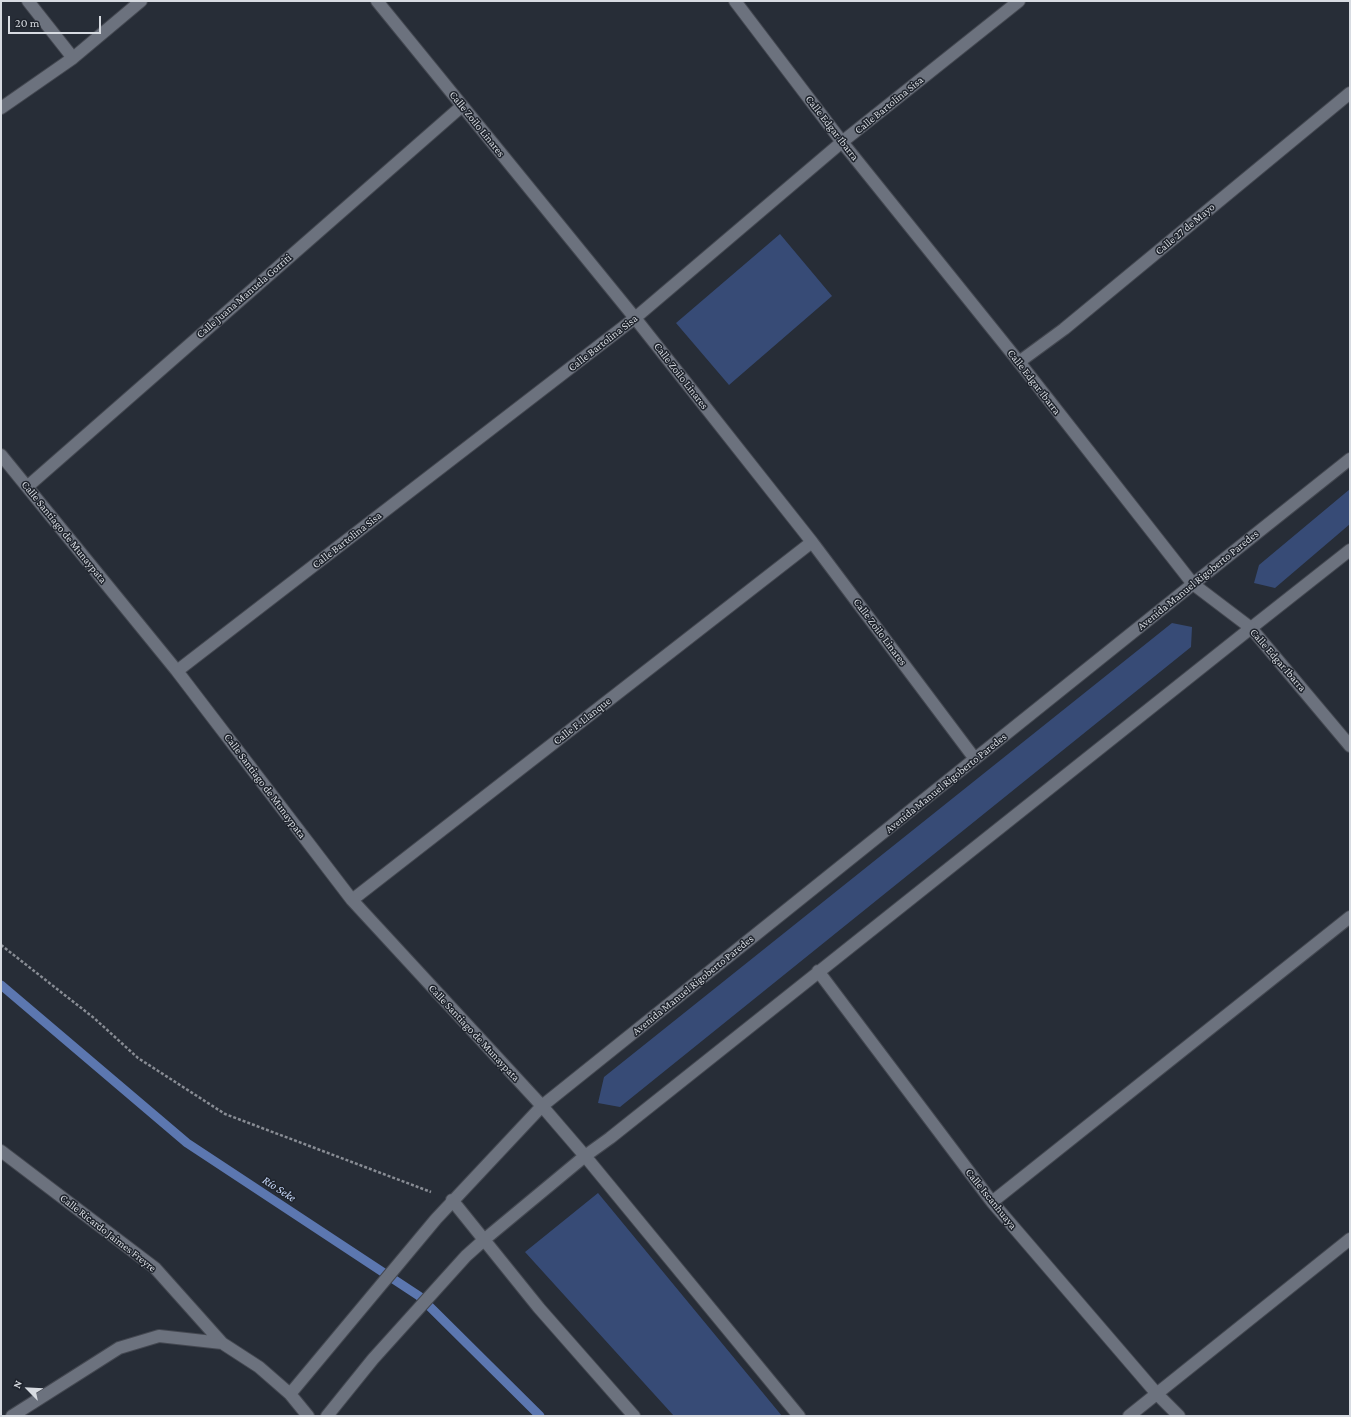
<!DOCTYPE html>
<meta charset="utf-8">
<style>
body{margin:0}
#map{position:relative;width:1351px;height:1417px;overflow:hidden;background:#272d37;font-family:"Crimson Pro",serif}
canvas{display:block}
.frame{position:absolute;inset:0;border:2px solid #d7dbe1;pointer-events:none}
.north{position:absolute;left:8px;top:1369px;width:40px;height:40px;-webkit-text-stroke:3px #1e232c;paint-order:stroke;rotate:294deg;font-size:11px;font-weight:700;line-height:16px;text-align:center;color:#d7dbe1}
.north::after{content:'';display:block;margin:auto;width:14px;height:18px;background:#d7dbe1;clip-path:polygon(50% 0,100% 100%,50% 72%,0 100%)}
.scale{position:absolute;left:8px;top:16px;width:93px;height:18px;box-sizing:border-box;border:2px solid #d7dbe1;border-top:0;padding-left:5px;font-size:12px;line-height:14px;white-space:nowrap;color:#d7dbe1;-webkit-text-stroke:3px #1e232c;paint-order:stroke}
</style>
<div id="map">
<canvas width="1351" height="1417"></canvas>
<div class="frame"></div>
<div class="north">N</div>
<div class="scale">20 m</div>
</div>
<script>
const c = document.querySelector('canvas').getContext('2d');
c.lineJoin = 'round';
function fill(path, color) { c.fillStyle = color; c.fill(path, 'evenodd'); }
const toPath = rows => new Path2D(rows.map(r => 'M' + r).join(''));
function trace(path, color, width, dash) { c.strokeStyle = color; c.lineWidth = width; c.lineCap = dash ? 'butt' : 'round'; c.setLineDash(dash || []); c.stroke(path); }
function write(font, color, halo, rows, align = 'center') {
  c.font = font + ' "Crimson Pro",serif'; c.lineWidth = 3; c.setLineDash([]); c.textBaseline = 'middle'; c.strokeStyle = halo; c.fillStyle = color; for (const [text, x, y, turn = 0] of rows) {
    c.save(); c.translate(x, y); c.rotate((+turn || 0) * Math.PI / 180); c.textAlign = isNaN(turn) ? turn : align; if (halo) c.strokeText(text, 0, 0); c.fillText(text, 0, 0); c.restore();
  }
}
const green = toPath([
 [780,234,832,296,729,385,676,323],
 [1350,489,1350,524,1275,588,1254,583,1259,565],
 [1172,623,1192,627,1191,647,620,1107,598,1103,604,1077],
 [598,1193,782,1416,674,1416,525,1252]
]);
const stream = toPath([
 [1,985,187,1143,419,1296,540,1416]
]);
const path = toPath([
 [1,945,94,1018,138,1058,225,1114,431,1192]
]);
const minor = toPath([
 [28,1,73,58],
 [377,1,635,318,812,542,975,759],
 [1,108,73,58,141,1],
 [1019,362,1064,329,1350,93],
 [1,455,177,671,352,900,542,1106,585,1156,799,1416],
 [27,487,462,106],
 [177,671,635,318,842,142,1019,1],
 [352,900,812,542],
 [818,971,992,1202,1157,1394,1179,1416],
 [1,1151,155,1268,222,1343],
 [452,1200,539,1308,634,1416],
 [992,1202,1350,917],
 [290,1394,436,1219,542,1106,1193,584],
 [12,1416,119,1348,159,1336,222,1343,259,1367,290,1394,308,1416],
 [327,1416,373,1359,466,1256,485,1239,585,1156,610,1138,1251,628],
 [1129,1416,1350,1239]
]);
const tertiary = toPath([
 [1193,584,1350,459],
 [1251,628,1350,550]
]);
const secondary = toPath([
 [735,1,842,142,1019,362,1193,584,1251,628,1350,746]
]);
const streetNames = [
 ["Calle Bartolina Sisa",889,105,-39],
 ["Calle Zoilo Linares",477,124,51],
 ["Calle Edgar Ibarra",832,128,52],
 ["Calle 27 de Mayo",1185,229,-40],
 ["Calle Juana Manuela Gorriti",244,296,-41],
 ["Calle Bartolina Sisa",603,343,-38],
 ["Calle Zoilo Linares",681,376,52],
 ["Calle Edgar Ibarra",1034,382,52],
 ["Calle Santiago de Munaypata",64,532,51],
 ["Calle Bartolina Sisa",347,540,-38],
 ["Avenida Manuel Rigoberto Paredes",1198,580,-39],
 ["Calle Zoilo Linares",880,632,53],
 ["Calle Edgar Ibarra",1278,660,49],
 ["Calle F. Llanque",582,721,-38],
 ["Avenida Manuel Rigoberto Paredes",946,783,-39],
 ["Calle Santiago de Munaypata",265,786,53],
 ["Avenida Manuel Rigoberto Paredes",693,985,-39],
 ["Calle Santiago de Munaypata",474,1033,47],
 ["Calle Iscanhuaya",991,1199,51],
 ["Calle Ricardo Jaimes Freyre",108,1233,38]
];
const waterNames = [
 ["Río Seke",279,1189,33]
];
fill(green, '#374b76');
trace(stream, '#5c77b0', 9);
trace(minor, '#444851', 14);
trace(tertiary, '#444851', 14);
trace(secondary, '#444851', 14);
trace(path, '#888c94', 2.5, [3, 2]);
trace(minor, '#6c727e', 12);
trace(tertiary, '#6c727e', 12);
trace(secondary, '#6c727e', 12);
write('11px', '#d7dbe1', '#1e232c', streetNames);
write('italic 12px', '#c9dafc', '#1e232c', waterNames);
</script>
